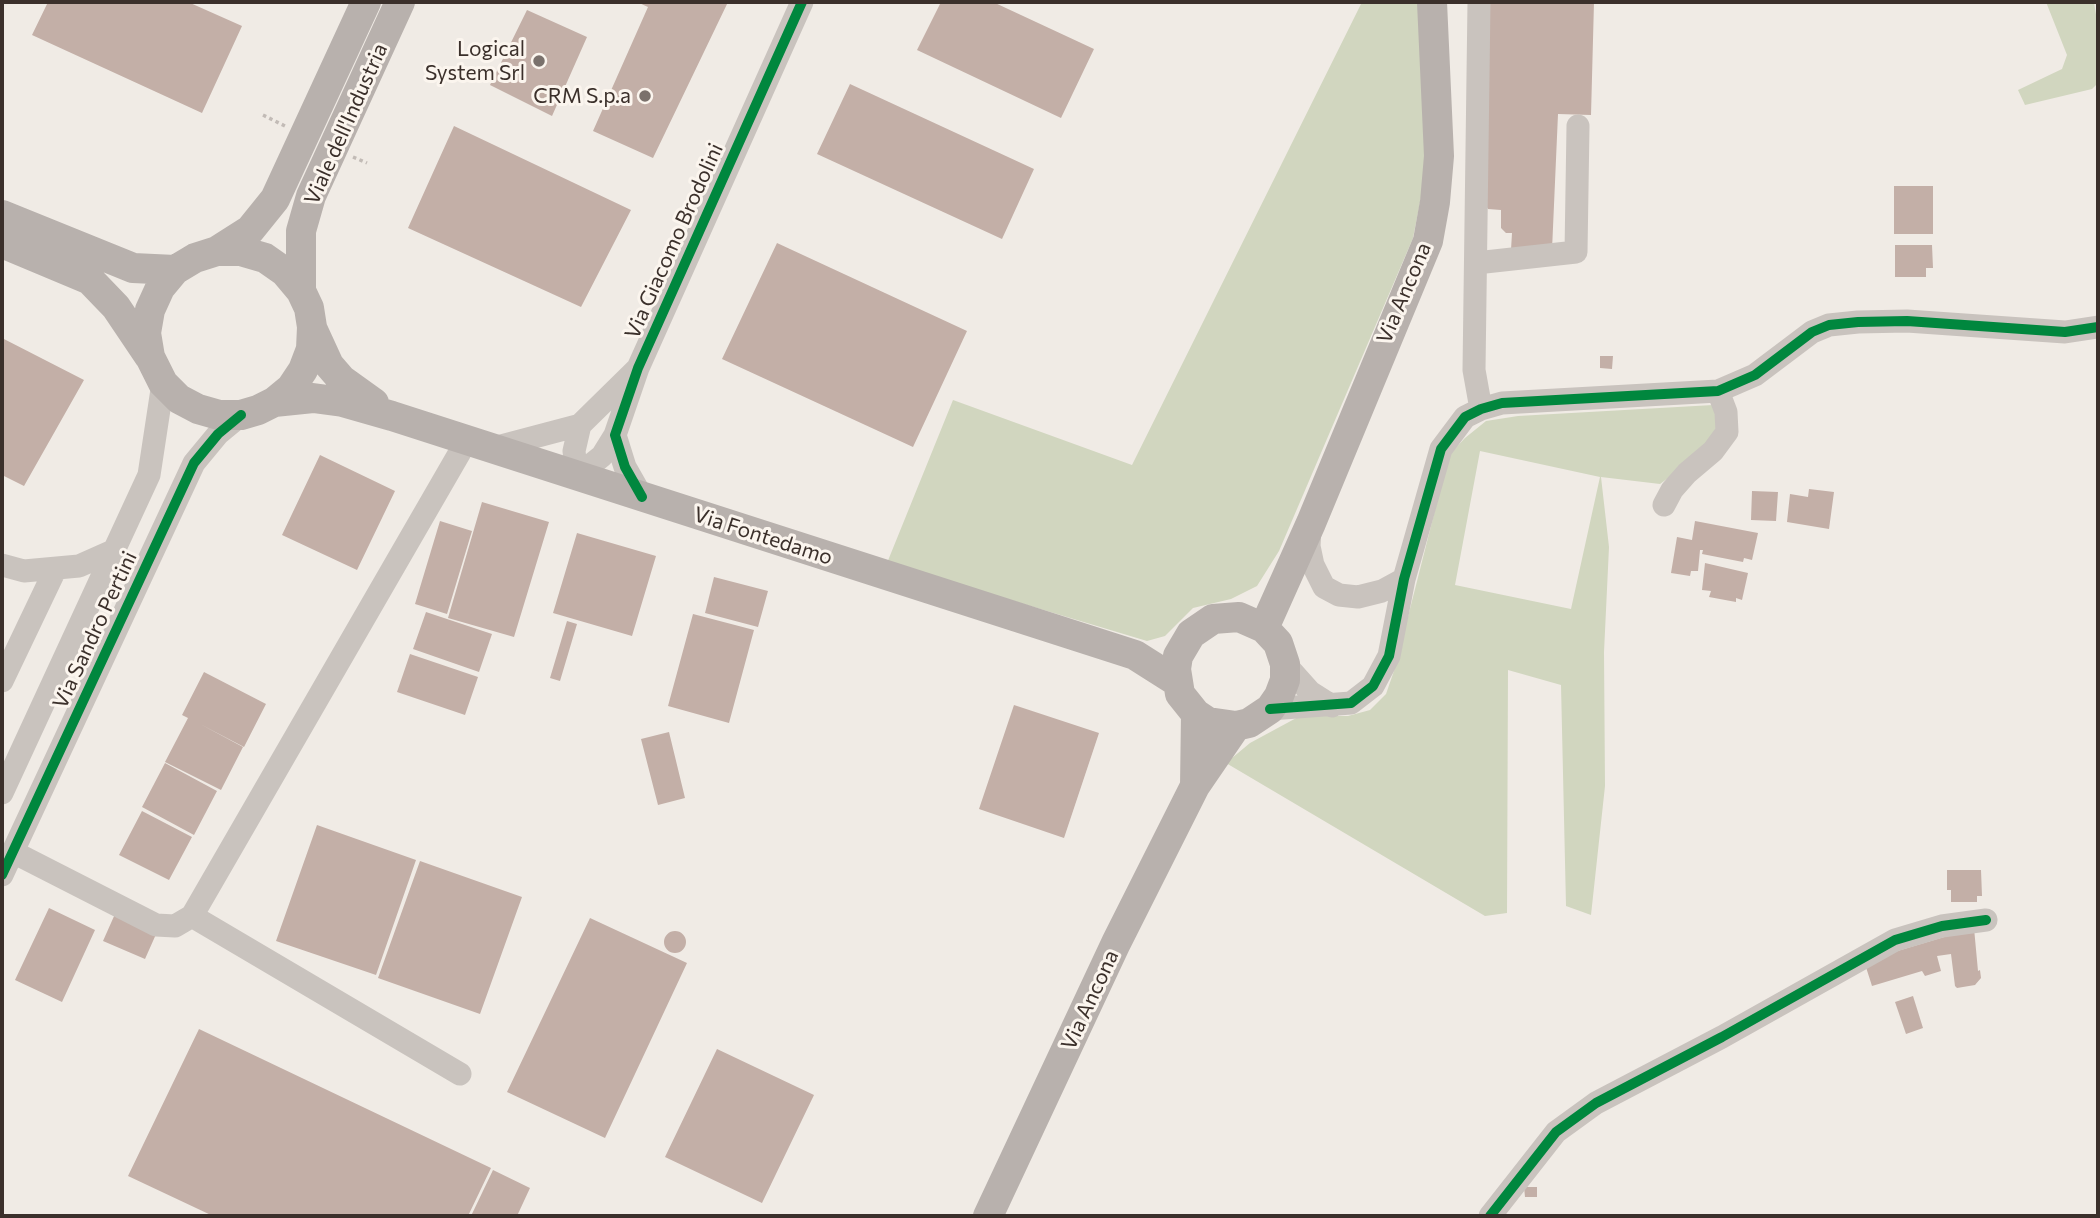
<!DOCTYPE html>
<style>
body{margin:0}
#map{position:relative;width:2100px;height:1218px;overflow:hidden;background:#f0ebe5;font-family:Commissioner,sans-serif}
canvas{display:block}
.frame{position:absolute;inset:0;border:4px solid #3b302b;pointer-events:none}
</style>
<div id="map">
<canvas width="2100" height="1218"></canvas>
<div class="frame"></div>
</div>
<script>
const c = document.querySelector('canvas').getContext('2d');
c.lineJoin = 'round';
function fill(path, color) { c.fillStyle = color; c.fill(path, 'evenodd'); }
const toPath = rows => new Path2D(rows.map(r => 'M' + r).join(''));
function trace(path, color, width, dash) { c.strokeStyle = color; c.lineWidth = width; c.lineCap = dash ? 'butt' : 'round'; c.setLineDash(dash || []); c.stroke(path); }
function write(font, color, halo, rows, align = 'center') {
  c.font = font + ' Commissioner,sans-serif'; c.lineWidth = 6; c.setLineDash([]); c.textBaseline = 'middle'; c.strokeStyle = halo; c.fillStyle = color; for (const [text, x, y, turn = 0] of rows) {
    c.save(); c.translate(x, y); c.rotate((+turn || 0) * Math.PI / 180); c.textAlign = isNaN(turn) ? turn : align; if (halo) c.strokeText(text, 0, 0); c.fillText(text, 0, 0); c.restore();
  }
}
const green = toPath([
 [1362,2,1420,2,1426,172,1413,238,1279,551,1257,586,1231,599,1193,608,1165,636,1147,641,887,563,953,400,1132,465],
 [2046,2,2094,2,2098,27,2098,83,2092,89,2025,105,2018,90,2062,69,2067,55],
 [1713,405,1718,421,1713,445,1660,484,1601,477,1609,547,1604,652,1605,786,1591,915,1566,906,1561,685,1508,670,1507,913,1485,916,1226,763,1250,743,1300,716,1348,716,1370,710,1386,694,1395,668,1449,455,1465,438,1486,421,1518,416],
 [1480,451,1600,477,1571,609,1455,585]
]);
const building = toPath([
 [48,2,188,2,242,26,202,113,32,35],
 [637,2,728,2,653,158,593,131,648,7],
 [941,2,993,2,1094,49,1061,118,917,50],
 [1490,2,1594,2,1591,115,1558,114,1552,250,1511,250,1512,233,1506,233,1501,228,1501,210,1488,209,1485,204],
 [527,10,587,37,552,116,490,85],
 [850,84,1034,169,1002,239,817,154],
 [454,126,631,210,581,307,408,228],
 [1894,186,1933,186,1933,234,1894,234],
 [777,243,967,331,913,447,722,359],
 [1895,245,1932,245,1933,268,1926,268,1926,277,1895,277],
 [2,338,84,380,24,486,2,475],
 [1600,356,1613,356,1612,369,1600,368],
 [320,455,395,491,357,570,282,535],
 [1809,489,1834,492,1829,529,1787,522,1790,494,1808,497],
 [1752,491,1778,492,1776,521,1751,520],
 [482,502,549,522,514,637,448,618],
 [440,521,472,531,447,614,415,604],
 [1695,521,1758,533,1752,560,1744,558,1743,562,1702,554,1703,550,1700,550,1698,571,1691,571,1690,576,1671,573,1677,537,1692,540],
 [577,533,656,556,632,636,553,613],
 [1705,563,1748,573,1742,600,1736,598,1736,602,1709,597,1711,591,1702,590],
 [714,577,768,591,758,627,705,613],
 [426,612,492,634,479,672,413,649],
 [693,614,754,630,729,723,668,706],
 [567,621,577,624,560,681,550,678],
 [410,654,478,677,465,715,397,692],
 [204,672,266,704,244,747,200,724,243,747,221,790,165,762,188,718,182,715],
 [1014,705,1099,733,1064,838,979,809],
 [669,732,685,798,658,805,641,739],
 [165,763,217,791,194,835,142,807],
 [142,811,192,837,169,880,119,855],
 [317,825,416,860,376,975,276,941],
 [420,861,522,897,480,1014,378,978],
 [1947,870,1981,870,1982,896,1977,896,1977,902,1951,902,1951,890,1947,890],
 [49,908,95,930,62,1002,15,980],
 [115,914,157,932,145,959,103,941],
 [590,918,687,963,605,1138,507,1092],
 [1974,928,1978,971,1980,970,1981,978,1975,985,1957,988,1955,986,1951,954,1937,956,1941,971,1925,976,1922,971,1872,986,1864,961],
 '664 942a11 11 0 1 1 22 0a11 11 0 1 1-22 0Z',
 [1913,996,1923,1028,1906,1034,1895,1002],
 [199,1029,491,1168,468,1216,213,1216,128,1176],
 [717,1049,814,1095,762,1203,665,1157],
 [493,1170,530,1188,517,1216,471,1216],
 [1524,1187,1537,1187,1537,1197,1525,1197]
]);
const path = toPath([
 [263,115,285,126],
 [353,157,367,163]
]);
const minor = toPath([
 [1479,2,1474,370,1481,409],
 [1476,263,1576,252,1578,126],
 [493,448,580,425,636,370],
 [577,476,602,456,615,435],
 [577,476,574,451,580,425],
 [642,497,625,467,615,435,638,368,802,2],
 [1664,505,1672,490,1687,473,1713,451,1727,432,1726,412,1718,391],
 [1310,529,1309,546,1313,565,1324,587,1339,595,1358,597,1382,591,1404,579],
 [2,565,24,571,79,566,115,550],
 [1285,664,1310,692,1332,706],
 [2,681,56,568],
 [1270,709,1351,703,1373,686,1389,656,1404,579,1441,449,1465,417,1481,409,1502,403,1718,391,1755,375,1812,332,1829,325,1858,322,1907,321,2065,332,2098,327],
 [2,793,149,475,163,383],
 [13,852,156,925,175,926,192,916],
 [2,875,194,463,218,434,241,415],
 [460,1074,192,916,467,440],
 [1490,1216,1556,1132,1596,1103,1722,1037,1895,940,1942,926,1986,920]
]);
const major = toPath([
 [2,215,133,268,175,270,195,258,217,251,241,251,265,258,285,272,301,291,309,308,312,327,311,349,303,370,291,388,274,402,258,410,241,415,219,415,198,409,179,399,163,383,150,357,146,333,150,310,160,288,175,270],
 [2,243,90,280,116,307,149,356],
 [217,251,250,230,275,199,366,2],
 [301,291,301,231,311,196,400,2],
 [312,328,329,365,342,380,374,403],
 [274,402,313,398,343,402,392,416,1135,655,1176,681],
 [1264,628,1311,523,1428,241,1435,202,1439,156,1432,2],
 [1195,786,1196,714,1180,694,1176,669,1178,656,1191,634,1213,619,1239,617,1264,628,1278,643,1285,664,1285,680,1279,696,1270,709,1249,723,1236,726,1208,722,1196,714],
 [988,1216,1116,943,1195,786,1236,726]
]);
const cycleway = toPath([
 [642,497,625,467,615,435,638,368,802,2],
 [1270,709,1351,703,1373,686,1389,656,1404,579,1441,449,1465,417,1481,409,1502,403,1718,391,1755,375,1812,332,1829,325,1858,322,1907,321,2065,332,2098,327],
 [2,875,194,463,218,434,241,415],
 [1490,1216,1556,1132,1596,1103,1722,1037,1895,940,1942,926,1986,920]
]);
const markers = [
 [539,61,7,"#7a716c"],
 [645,96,7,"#7a716c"]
];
const poiNames = [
 ["Logical",525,49],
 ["System Srl",525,73],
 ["CRM S.p.a",631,96]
];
const streetNames = [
 ["Viale dell'Industria",346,124,-66],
 ["Via Giacomo Brodolini",674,241,-66],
 ["Via Ancona",1404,293,-67],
 ["Via Fontedamo",763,536,18],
 ["Via Sandro Pertini",95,630,-65],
 ["Via Ancona",1090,1000,-65]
];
fill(green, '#d1d6bf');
fill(building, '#c3afa7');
trace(path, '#c2bbb6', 3.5, [3.5, 3.5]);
trace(minor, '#c9c3be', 23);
trace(major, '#b8b1ad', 30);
trace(cycleway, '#00873e', 10);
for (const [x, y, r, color] of markers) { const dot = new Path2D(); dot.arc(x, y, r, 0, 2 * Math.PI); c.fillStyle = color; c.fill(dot); trace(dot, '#fbf5ee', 2.5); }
write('21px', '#3b302b', '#fbf5ee', poiNames, 'right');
write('21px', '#3b302b', '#fbf5ee', streetNames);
</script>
